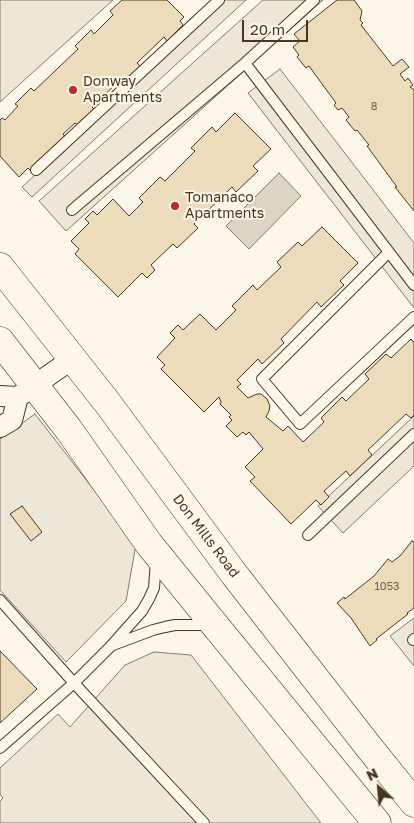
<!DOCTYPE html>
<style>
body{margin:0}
#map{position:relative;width:414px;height:823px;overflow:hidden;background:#fbf6e9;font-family:"Golos Text",sans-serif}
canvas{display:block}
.north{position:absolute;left:354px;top:763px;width:50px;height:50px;-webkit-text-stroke:4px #fbf6e9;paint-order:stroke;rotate:333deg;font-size:14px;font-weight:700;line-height:20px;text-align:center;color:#4a3520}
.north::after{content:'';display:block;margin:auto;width:18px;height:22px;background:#4a3520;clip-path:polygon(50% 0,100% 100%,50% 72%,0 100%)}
.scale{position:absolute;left:242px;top:20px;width:66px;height:22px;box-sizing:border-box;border:2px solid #4a3520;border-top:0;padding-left:6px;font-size:15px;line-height:18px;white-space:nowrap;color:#4a3520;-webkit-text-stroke:4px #fbf6e9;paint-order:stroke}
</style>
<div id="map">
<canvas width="414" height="823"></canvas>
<div class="north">N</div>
<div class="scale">20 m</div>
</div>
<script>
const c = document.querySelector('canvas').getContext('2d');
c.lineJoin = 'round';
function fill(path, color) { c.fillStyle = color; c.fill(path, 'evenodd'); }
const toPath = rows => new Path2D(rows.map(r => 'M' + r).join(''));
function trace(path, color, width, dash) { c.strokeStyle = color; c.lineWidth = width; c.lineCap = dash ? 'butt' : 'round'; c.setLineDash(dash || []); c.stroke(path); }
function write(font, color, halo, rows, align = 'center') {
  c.font = font + ' "Golos Text",sans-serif'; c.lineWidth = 4; c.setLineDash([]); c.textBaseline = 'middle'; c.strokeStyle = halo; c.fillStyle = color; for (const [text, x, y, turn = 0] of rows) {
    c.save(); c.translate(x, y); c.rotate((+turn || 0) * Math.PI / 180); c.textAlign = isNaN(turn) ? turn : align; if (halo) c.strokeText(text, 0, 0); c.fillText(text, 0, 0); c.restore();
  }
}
const green = toPath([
 [0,0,113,0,0,102,0,0]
]);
const parking = toPath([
 [225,0,246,0,32,197,22,187,225,0],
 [263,0,323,0,66,231,39,201,263,0],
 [280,69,414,243,414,308,248,93,280,69],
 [35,414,136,544,126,601,66,662,0,590,0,439,35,414],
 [414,416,414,466,343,533,318,506,414,416],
 [414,618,414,666,390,636,414,618],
 [154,652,191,655,321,823,0,823,0,801,3,798,0,794,0,768,58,714,70,727,125,665,154,652]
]);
const water = toPath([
 [279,173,301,196,249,249,226,226,279,173]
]);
const building = toPath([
 [122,0,167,0,184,17,180,21,183,25,167,41,164,37,137,63,141,67,123,84,119,81,92,107,96,111,79,126,75,123,63,134,67,139,32,172,28,168,19,177,0,156,0,120,2,118,5,120,18,106,15,104,31,88,34,91,78,49,75,46,91,30,94,34,113,15,110,11,122,0],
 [337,0,354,0,362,11,360,20,363,23,361,25,393,66,402,59,409,67,400,74,405,81,408,78,413,85,410,87,414,90,414,211,395,187,397,187,367,146,369,145,357,130,355,131,346,120,349,117,342,108,338,110,334,105,336,103,309,66,306,68,297,57,299,55,293,47,300,41,294,34,337,0],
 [235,113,271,149,253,166,258,171,236,192,232,187,194,224,198,228,177,248,173,244,151,265,155,270,147,278,142,273,118,297,75,254,79,249,71,241,89,223,85,219,93,211,97,215,113,199,129,216,143,202,139,198,160,177,165,181,195,151,191,148,212,127,216,132,235,113],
 [322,227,358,263,340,281,344,285,321,307,317,302,281,339,284,343,262,364,258,359,237,380,241,384,237,387,248,398,257,394,261,394,267,399,270,406,269,411,266,417,283,431,288,426,303,442,324,422,321,418,342,397,346,401,369,379,365,374,386,354,391,358,411,339,414,343,414,415,411,418,406,414,368,450,372,455,350,476,346,471,324,491,329,497,321,505,316,500,291,524,250,481,255,477,245,467,263,449,249,432,246,435,243,432,237,437,226,426,232,420,229,417,231,415,220,404,221,402,219,397,204,412,161,369,165,365,157,357,175,338,170,333,178,325,183,330,200,314,216,330,236,310,232,306,253,285,257,290,281,267,277,262,298,242,302,246,322,227],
 [22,506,42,532,31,541,10,514,22,506],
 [412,541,414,542,414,608,407,613,408,614,376,639,377,640,370,646,351,618,337,603,344,597,345,599,374,576,388,559,392,562,400,556,412,541],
 [0,651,37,689,0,723,0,651]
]);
const service = toPath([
 [314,0,245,63,414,285],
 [36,170,219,0],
 [72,210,245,63],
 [389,252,262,379,300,424,414,317],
 [308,535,414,434],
 [0,600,74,683,204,823],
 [413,640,414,639],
 [113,645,153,630,165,627,175,625,210,625],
 [0,748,74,683,110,647,142,611,149,599,154,588,156,560]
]);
const minor = toPath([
 [0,396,18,397,72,359],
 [0,427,12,420,18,397]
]);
const secondary = toPath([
 [0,267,106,401,234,574,368,746,414,803],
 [0,341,69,430,149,544,214,624,377,823]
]);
const markers = [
 [73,90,5,"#c62828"],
 [175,206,5,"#c62828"]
];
const numberNames = [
 ["8",374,107],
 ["1053",387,587]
];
const poiNames = [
 ["Donway",83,82],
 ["Apartments",83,98],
 ["Tomanaco",185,198],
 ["Apartments",185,214]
];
const streetNames = [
 ["Don Mills Road",206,536,53]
];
fill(green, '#ede6d9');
trace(green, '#887966', 1);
fill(parking, '#ede7d9');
trace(parking, '#887966', 1);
fill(water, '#dcd4c6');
trace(water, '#887966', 1);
fill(building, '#ecdcbc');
trace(building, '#4a3520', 1);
trace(service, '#4a3520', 12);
trace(minor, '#4a3520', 22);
trace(secondary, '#4a3520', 29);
trace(service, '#fbf6e9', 10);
trace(minor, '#fbf6e9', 20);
trace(secondary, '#fbf6e9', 28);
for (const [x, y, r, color] of markers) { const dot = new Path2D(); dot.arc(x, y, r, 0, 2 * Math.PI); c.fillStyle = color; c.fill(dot); trace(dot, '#fbf6e9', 2); }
write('11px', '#725f47', null, numberNames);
write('14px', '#4a3520', '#fbf6e9', poiNames, 'left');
write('14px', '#4a3520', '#fbf6e9', streetNames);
</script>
